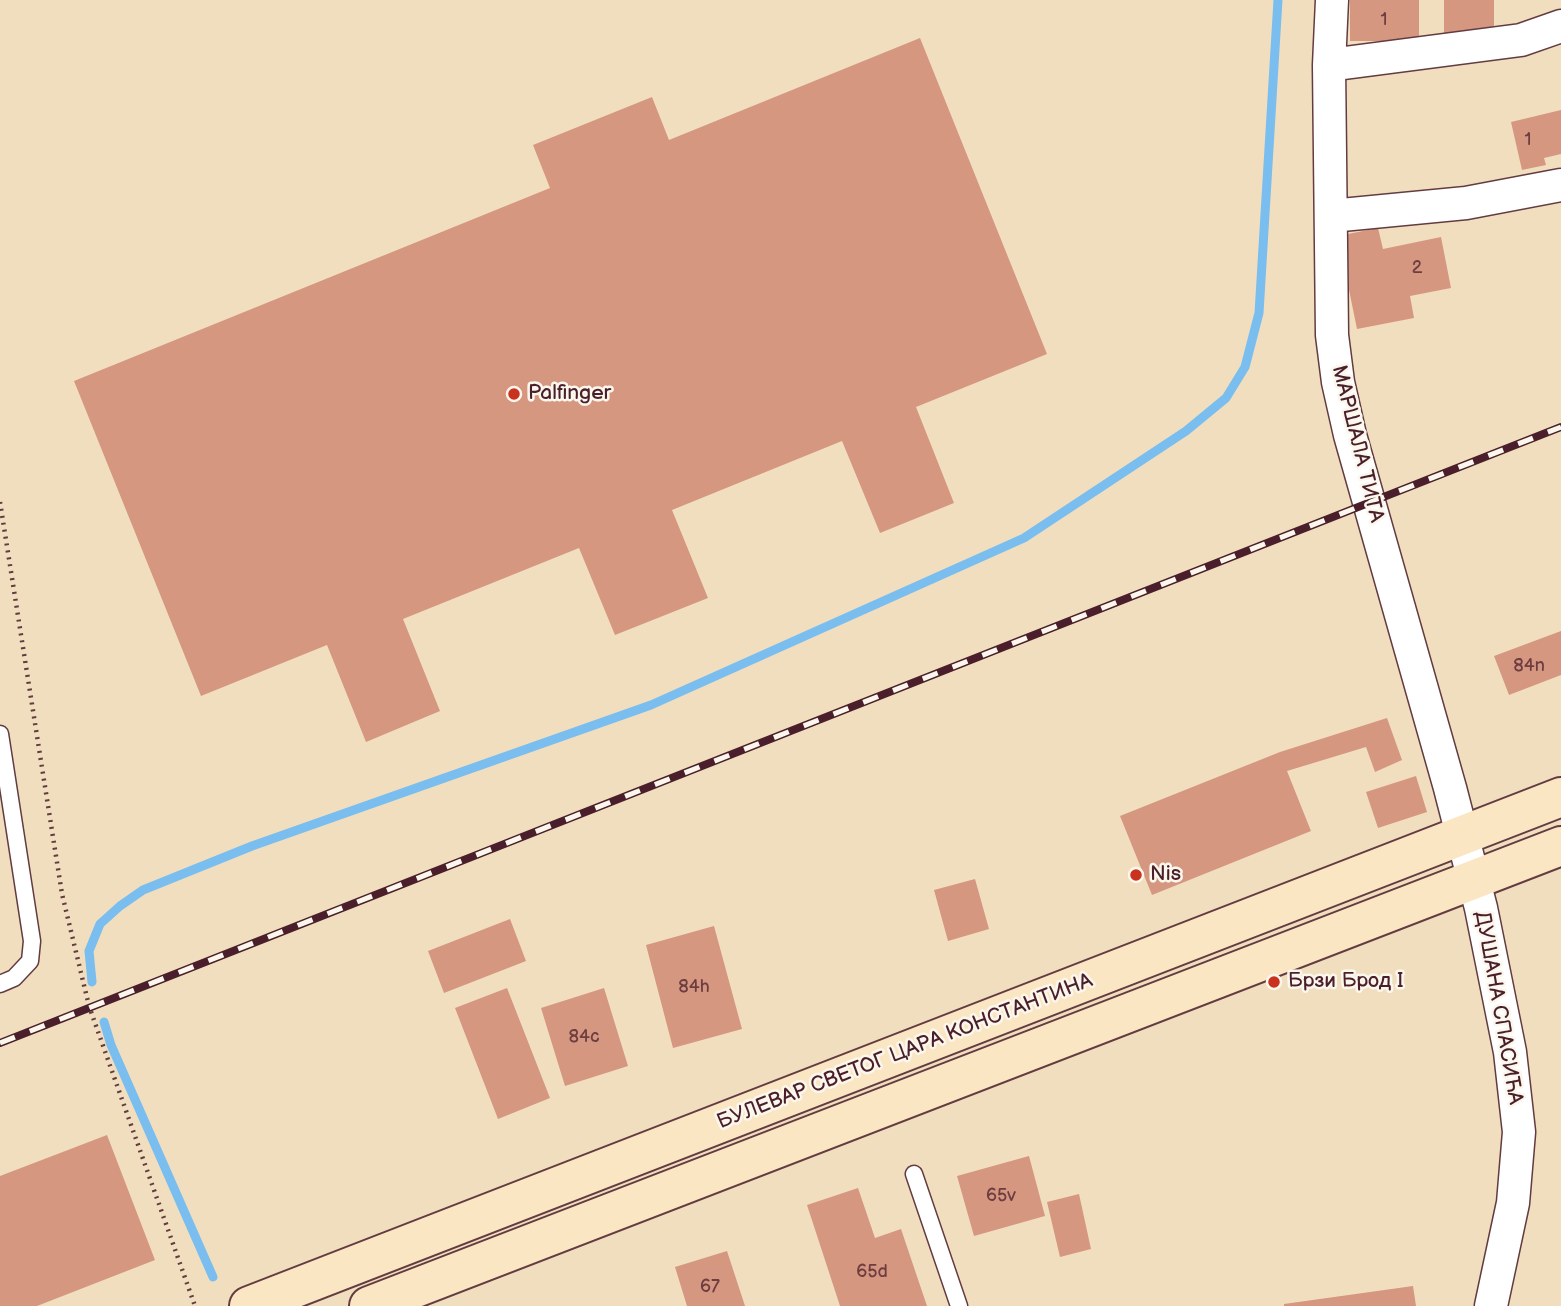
<!DOCTYPE html>
<meta charset="utf-8">
<style>
body{margin:0}
canvas{display:block;background:#f1debe}
</style>
<canvas width="1561" height="1306"></canvas>
<script>
const c = document.querySelector('canvas').getContext('2d');
c.lineJoin = 'round';
const toPath = rows => new Path2D(rows.map(r => 'M' + r).join(''));
function trace(path, color, width, dash) { c.strokeStyle = color; c.lineWidth = width; c.lineCap = dash ? 'butt' : 'round'; c.setLineDash(dash || []); c.stroke(path); }
function fill(path, color) { c.fillStyle = color; c.fill(path, 'evenodd'); }
function write(font, color, halo, rows, align = 'center') {
  c.font = font + ' "Balsamiq Sans",sans-serif'; c.lineWidth = 5; c.setLineDash([]); c.textBaseline = 'middle'; c.strokeStyle = halo; c.fillStyle = color; for (const [text, x, y, turn = 0] of rows) {
    c.save(); c.translate(x, y); c.rotate((+turn || 0) * Math.PI / 180); c.textAlign = isNaN(turn) ? turn : align; if (halo) c.strokeText(text, 0, 0); c.fillText(text, 0, 0); c.restore();
  }
}
const stream = toPath([
 [92,982,89,951,100,924,120,906,143,890,252,846,651,705,1024,538,1186,431,1226,398,1245,367,1259,313,1278,0],
 [104,1022,111,1045,213,1277]
]);
const building = toPath([
 [1350,0,1419,0,1419,41,1350,41],
 [1444,0,1494,0,1494,41,1444,41],
 [920,38,1047,354,916,407,954,503,880,533,842,441,672,510,708,598,615,635,579,548,403,619,440,711,366,742,327,645,201,696,74,381,550,188,533,145,652,97,669,140],
 [1561,110,1561,154,1544,158,1546,165,1522,170,1511,122],
 [1378,228,1383,249,1441,237,1451,288,1410,296,1414,318,1357,329,1338,236],
 [1561,631,1561,675,1509,695,1494,656],
 [1387,718,1402,760,1375,772,1366,747,1287,771,1311,831,1152,895,1120,816,1280,752],
 [1416,776,1427,812,1378,828,1366,792],
 [975,879,989,929,948,941,934,890],
 [510,919,526,961,444,993,428,951],
 [714,926,742,1029,673,1048,646,945],
 [507,988,550,1098,498,1119,455,1008],
 [604,988,628,1066,565,1086,541,1008],
 [107,1135,155,1260,37,1306,0,1306,0,1176],
 [1029,1156,1045,1216,974,1236,957,1176],
 [858,1188,875,1238,901,1229,927,1306,840,1306,807,1205],
 [1079,1194,1091,1249,1060,1257,1047,1202],
 [727,1251,745,1306,687,1306,675,1267],
 [1413,1286,1416,1306,1284,1306,1284,1304]
]);
const path = toPath([
 [0,502,62,894,89,1006,195,1306]
]);
const lane = toPath([
 [0,734,32,941,30,961,14,978,0,984],
 [914,1174,959,1306]
]);
const street = toPath([
 [1332,0,1329,65,1332,335,1338,382,1350,435,1450,788,1481,908,1510,1052,1519,1132,1513,1203,1491,1306],
 [1329,65,1521,40,1561,26],
 [1331,216,1466,203,1561,185]
]);
const secondary = toPath([
 [249,1306,1561,797],
 [369,1306,1561,846]
]);
const rail = toPath([
 [0,1043,1561,427]
]);
const markers = [
 [514,394,7,"#c8321e"],
 [1136,875,7,"#c8321e"],
 [1274,982,7,"#c8321e"]
];
const numberNames = [
 ["1",1384,20],
 ["1",1528,140],
 ["2",1417,268],
 ["84n",1529,666],
 ["84h",694,987],
 ["84c",584,1037],
 ["65v",1001,1196],
 ["65d",872,1272],
 ["67",710,1287]
];
const poiNames = [
 ["Palfinger",528,394],
 ["Nis",1150,875],
 ["Брзи Брод I",1288,982]
];
const streetNames = [
 ["МАРШАЛА ТИТА",1357,444,76],
 ["ДУШАНА СПАСИЋА",1498,1008,80],
 ["БУЛЕВАР СВЕТОГ ЦАРА КОНСТАНТИНА",905,1052,-21]
];
trace(stream, '#7abef0', 9);
fill(building, '#d69781');
trace(lane, '#633c41', 19);
trace(street, '#633c41', 35);
trace(secondary, '#633c41', 42);
trace(path, '#633c41', 4.5, [2, 5]);
trace(lane, '#fff', 16);
trace(street, '#fff', 32);
trace(secondary, '#fbe6c4', 38);
trace(rail, '#4a1f2b', 8);
trace(rail, '#fbf7ec', 5, [16]);
for (const [x, y, r, color] of markers) { const dot = new Path2D(); dot.arc(x, y, r, 0, 2 * Math.PI); c.fillStyle = color; c.fill(dot); trace(dot, '#fbf7ec', 2.5); }
write('18px', '#6d3d40', null, numberNames);
write('21px', '#4a1f2b', '#fbf7ec', poiNames, 'left');
write('21px', '#4a1f2b', '#fbf7ec', streetNames);
</script>
